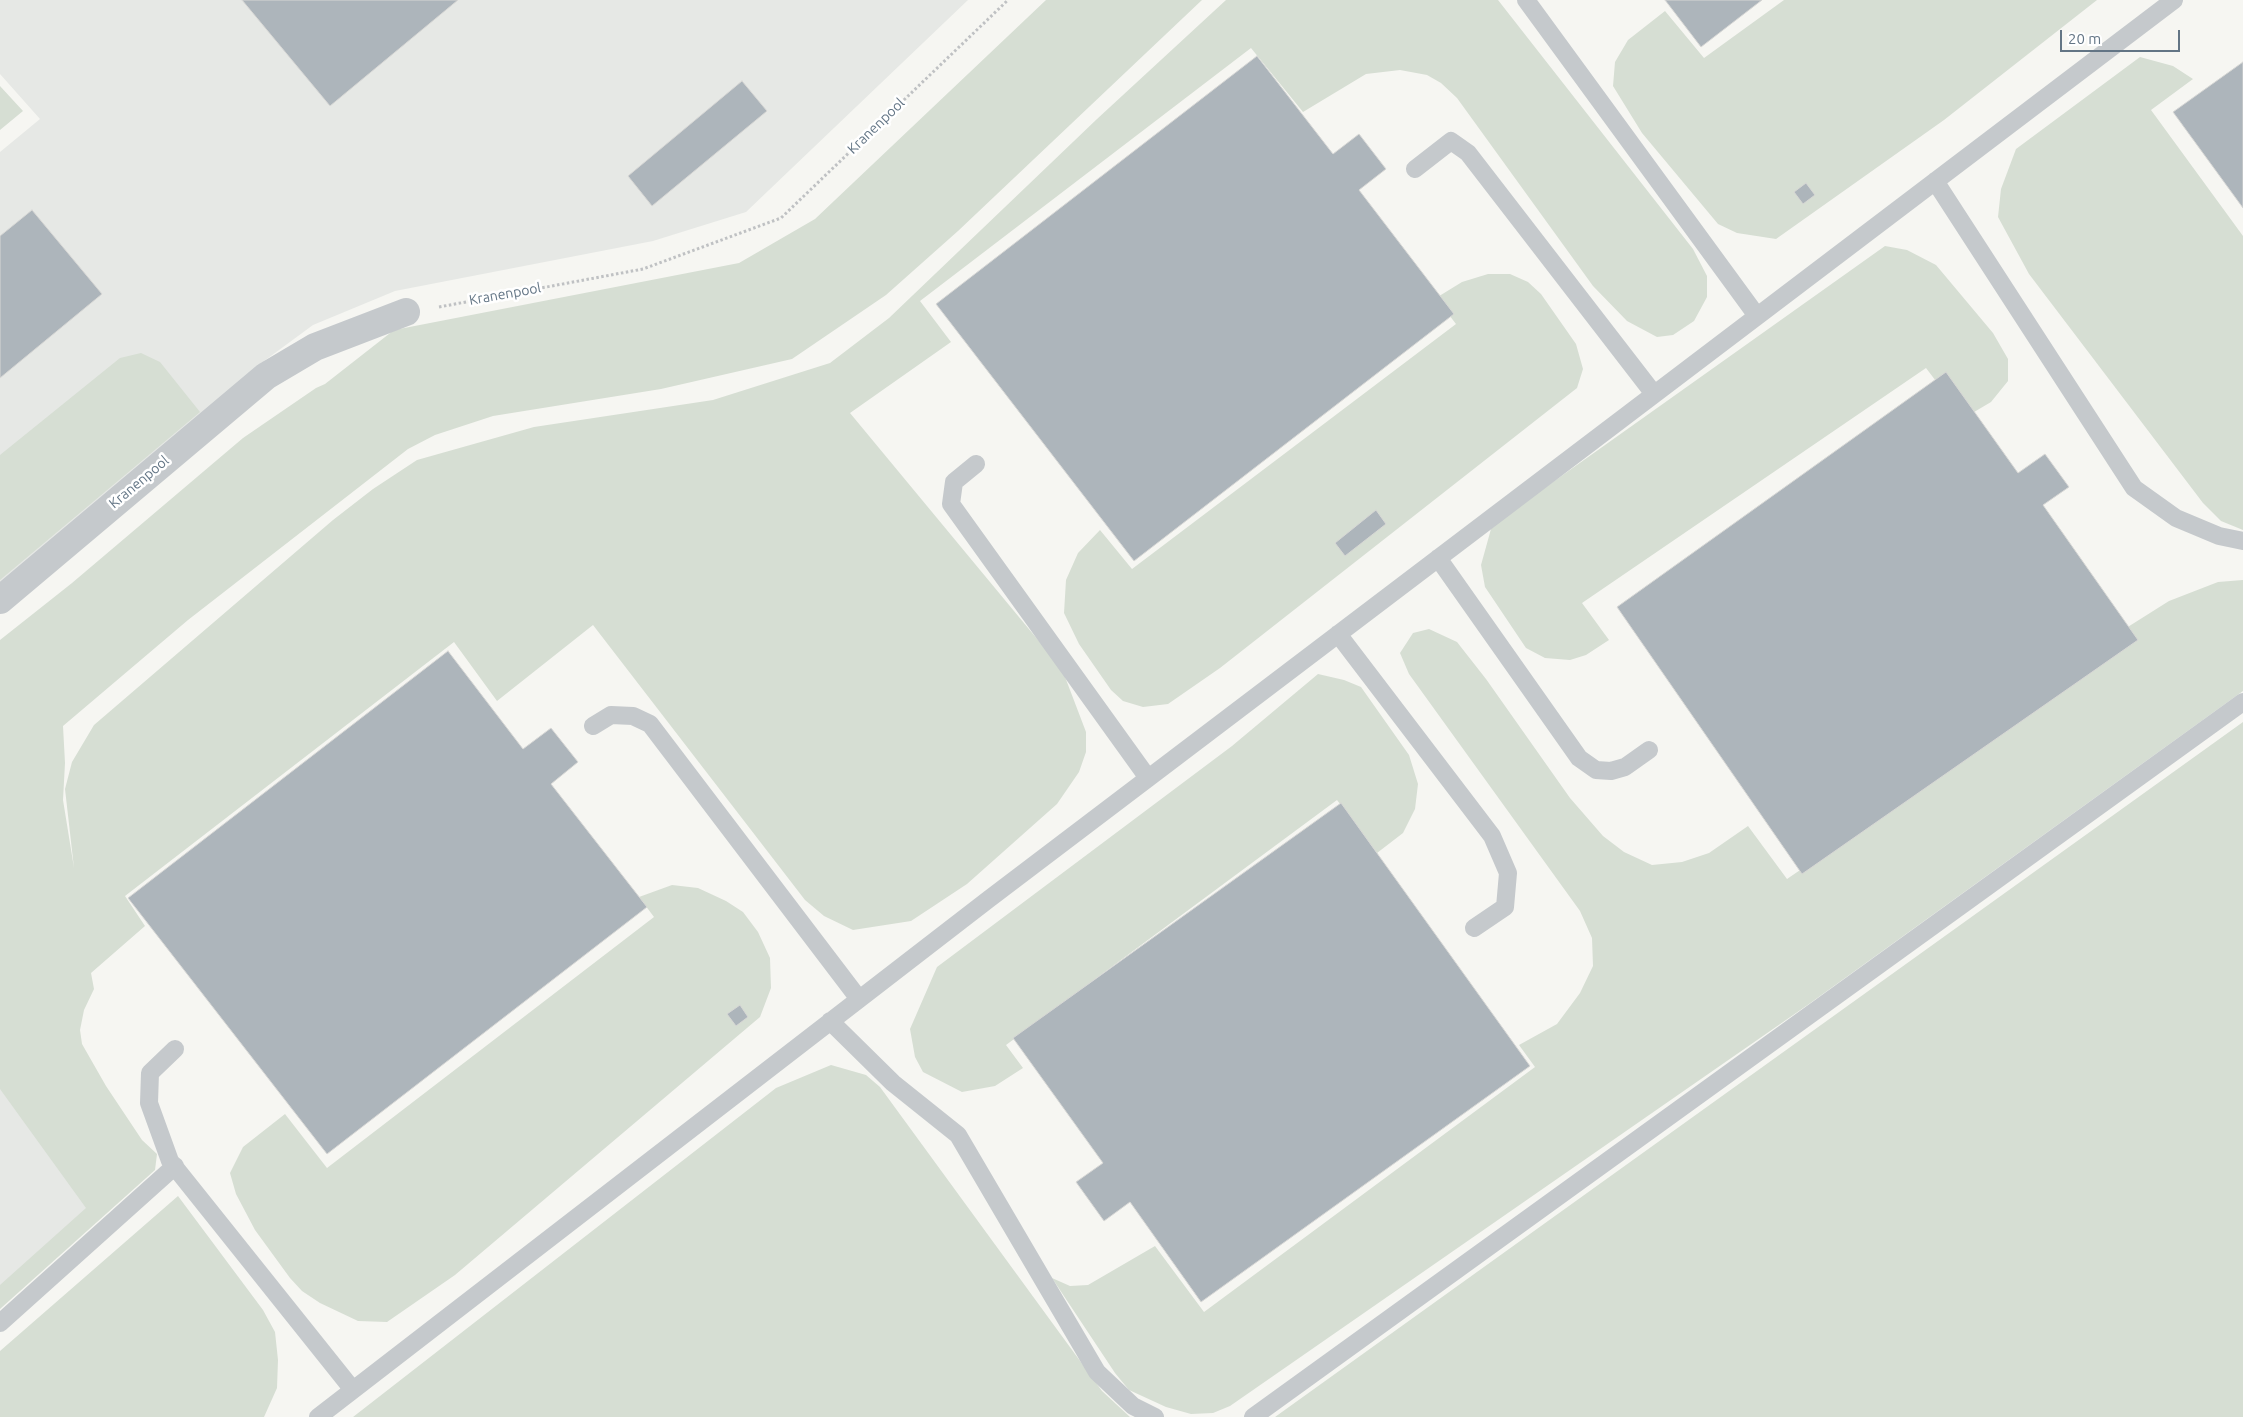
<!DOCTYPE html>
<style>
body{margin:0}
#map{position:relative;width:2243px;height:1417px;overflow:hidden;background:#f6f6f2;font-family:Ubuntu,sans-serif}
canvas{display:block}
.scale{position:absolute;left:2060px;top:30px;width:120px;height:22px;box-sizing:border-box;border:2px solid #637585;border-top:0;padding-left:6px;font-size:15px;line-height:18px;white-space:nowrap;color:#637585;-webkit-text-stroke:4px #fff;paint-order:stroke}
</style>
<div id="map">
<canvas width="2243" height="1417"></canvas>
<div class="scale">20 m</div>
</div>
<script>
const c = document.querySelector('canvas').getContext('2d');
c.lineJoin = 'round';
function fill(path, color) { c.fillStyle = color; c.fill(path, 'evenodd'); }
const toPath = rows => new Path2D(rows.map(r => 'M' + r).join(''));
function trace(path, color, width, dash) { c.strokeStyle = color; c.lineWidth = width; c.lineCap = dash ? 'butt' : 'round'; c.setLineDash(dash || []); c.stroke(path); }
function write(font, color, halo, rows, align = 'center') {
  c.font = font + ' Ubuntu,sans-serif'; c.lineWidth = 5; c.setLineDash([]); c.textBaseline = 'middle'; c.strokeStyle = halo; c.fillStyle = color; for (const [text, x, y, turn = 0] of rows) {
    c.save(); c.translate(x, y); c.rotate((+turn || 0) * Math.PI / 180); c.textAlign = isNaN(turn) ? turn : align; if (halo) c.strokeText(text, 0, 0); c.fillText(text, 0, 0); c.restore();
  }
}
const built = toPath([
 [0,0,968,0,746,212,653,241,395,291,313,325,260,364,0,583,0,152,40,119,0,74],
 [0,995,117,1192,0,1297]
]);
const green = toPath([
 [1046,0,1202,0,958,231,886,295,792,359,661,389,493,416,435,435,408,449,188,620,63,726,65,763,63,800,74,868,65,789,72,762,94,725,333,520,373,489,417,460,534,427,713,400,830,363,889,318,1097,119,1226,0,1498,0,1693,249,1707,276,1707,297,1694,321,1673,335,1657,337,1627,321,1593,286,1457,98,1441,83,1427,75,1400,70,1366,74,1303,112,1251,48,920,301,951,342,850,413,1062,669,1086,732,1086,752,1079,772,1057,804,967,884,911,921,853,930,824,916,805,900,593,625,497,701,454,642,125,896,145,926,91,973,94,989,84,1010,80,1030,82,1044,106,1086,142,1140,157,1154,155,1170,0,1309,0,1285,86,1208,0,1089,0,640,72,583,243,438,316,388,325,384,394,330,739,263,815,219],
 [1784,0,2097,0,1944,120,1776,239,1737,233,1718,224,1642,133,1613,86,1615,62,1628,40,1665,11,1704,58],
 [2140,57,2173,66,2193,79,2151,110,2243,236,2243,530,2221,521,2203,503,2029,274,1998,217,2001,189,2016,149],
 [0,86,23,111,0,130],
 [1885,246,1907,250,1936,265,1993,333,2008,359,2008,381,1991,402,1964,418,1926,368,1582,603,1609,640,1586,655,1570,660,1545,658,1526,648,1485,587,1481,565,1491,529,1515,509],
 [1488,274,1510,274,1528,282,1541,294,1576,344,1583,369,1577,388,1220,668,1168,704,1143,707,1123,701,1111,690,1079,644,1064,613,1066,580,1078,553,1100,530,1132,569,1456,324,1436,298,1462,282],
 [141,353,160,362,200,412,0,580,0,455,120,358],
 [2243,580,2243,691,1809,1004,1230,1406,1213,1413,1191,1414,1166,1407,1129,1390,1115,1373,1052,1278,1070,1286,1088,1285,1155,1246,1204,1312,1535,1067,1519,1045,1557,1024,1580,993,1593,966,1592,938,1580,911,1409,674,1400,653,1413,633,1429,629,1457,642,1486,679,1570,798,1603,836,1624,852,1652,865,1682,862,1709,853,1748,826,1787,879,2133,643,2123,630,2169,601,2218,582],
 [1318,674,1344,680,1361,687,1409,755,1418,784,1415,809,1403,833,1377,853,1337,800,1006,1045,1023,1068,995,1086,962,1092,923,1072,915,1057,910,1029,937,967,1232,746],
 [2243,722,2243,1417,1275,1417],
 [672,885,698,888,726,901,743,912,758,932,770,958,771,988,760,1017,455,1275,387,1322,358,1321,320,1303,302,1291,290,1278,255,1230,236,1194,230,1173,243,1147,285,1114,327,1168,654,917,639,897],
 [831,1065,866,1075,880,1087,1102,1391,1130,1417,353,1417,776,1088],
 [178,1196,263,1310,275,1332,278,1360,277,1388,264,1417,0,1417,0,1351]
]);
const building = toPath([
 [242,0,458,0,330,106,242,0],
 [1665,0,1762,0,1701,47,1665,0],
 [1257,56,1333,154,1359,134,1386,169,1359,190,1454,314,1134,561,936,304,1257,56],
 [2243,62,2243,208,2173,112,2243,62],
 [742,81,767,111,652,206,628,176,742,81],
 [1806,183,1815,195,1803,204,1794,192,1806,183],
 [32,210,102,294,0,378,0,236,32,210],
 [1946,372,2018,473,2045,454,2069,487,2043,505,2138,640,1802,874,1617,607,1946,372],
 [1376,510,1386,524,1345,556,1335,543,1376,510],
 [448,651,523,749,551,728,578,762,551,784,647,907,327,1154,128,898,448,651],
 [1341,803,1530,1066,1201,1302,1130,1202,1104,1221,1076,1182,1103,1163,1013,1038,1341,803],
 [740,1005,748,1017,736,1026,727,1014,740,1005]
]);
const path = toPath([
 [439,307,643,269,781,218,1008,0]
]);
const lane = toPath([
 [1526,0,1757,316],
 [1415,169,1451,141,1468,153,1654,394],
 [1935,181,2134,488,2176,518,2219,536,2243,541],
 [976,464,954,482,951,504,1148,778],
 [1438,558,1579,758,1596,770,1611,771,1625,767,1649,750],
 [1338,634,1492,836,1508,873,1505,907,1474,928],
 [593,726,611,715,633,716,650,724,859,999],
 [830,1021,893,1083,958,1135,1097,1372,1133,1406,1155,1417],
 [175,1049,150,1073,149,1103,170,1161,353,1390],
 [0,1323,175,1166],
 [318,1417,989,899,2174,0],
 [1253,1417,2243,702]
]);
const street = toPath([
 [0,600,266,376,315,347,406,312]
]);
const streetNames = [
 ["Kranenpool",876,126,-44],
 ["Kranenpool",505,294,-10],
 ["Kranenpool",139,482,-40]
];
fill(built, '#e6e8e5');
fill(green, '#d6ded3');
fill(building, '#adb5bb');
trace(building, '#d7d7d5', 1);
trace(path, '#bfc1c3', 3, [2.5, 2.5]);
trace(lane, '#c5c9cc', 18);
trace(street, '#c5c9cc', 28);
write('14px', '#637585', '#fff', streetNames);
</script>
